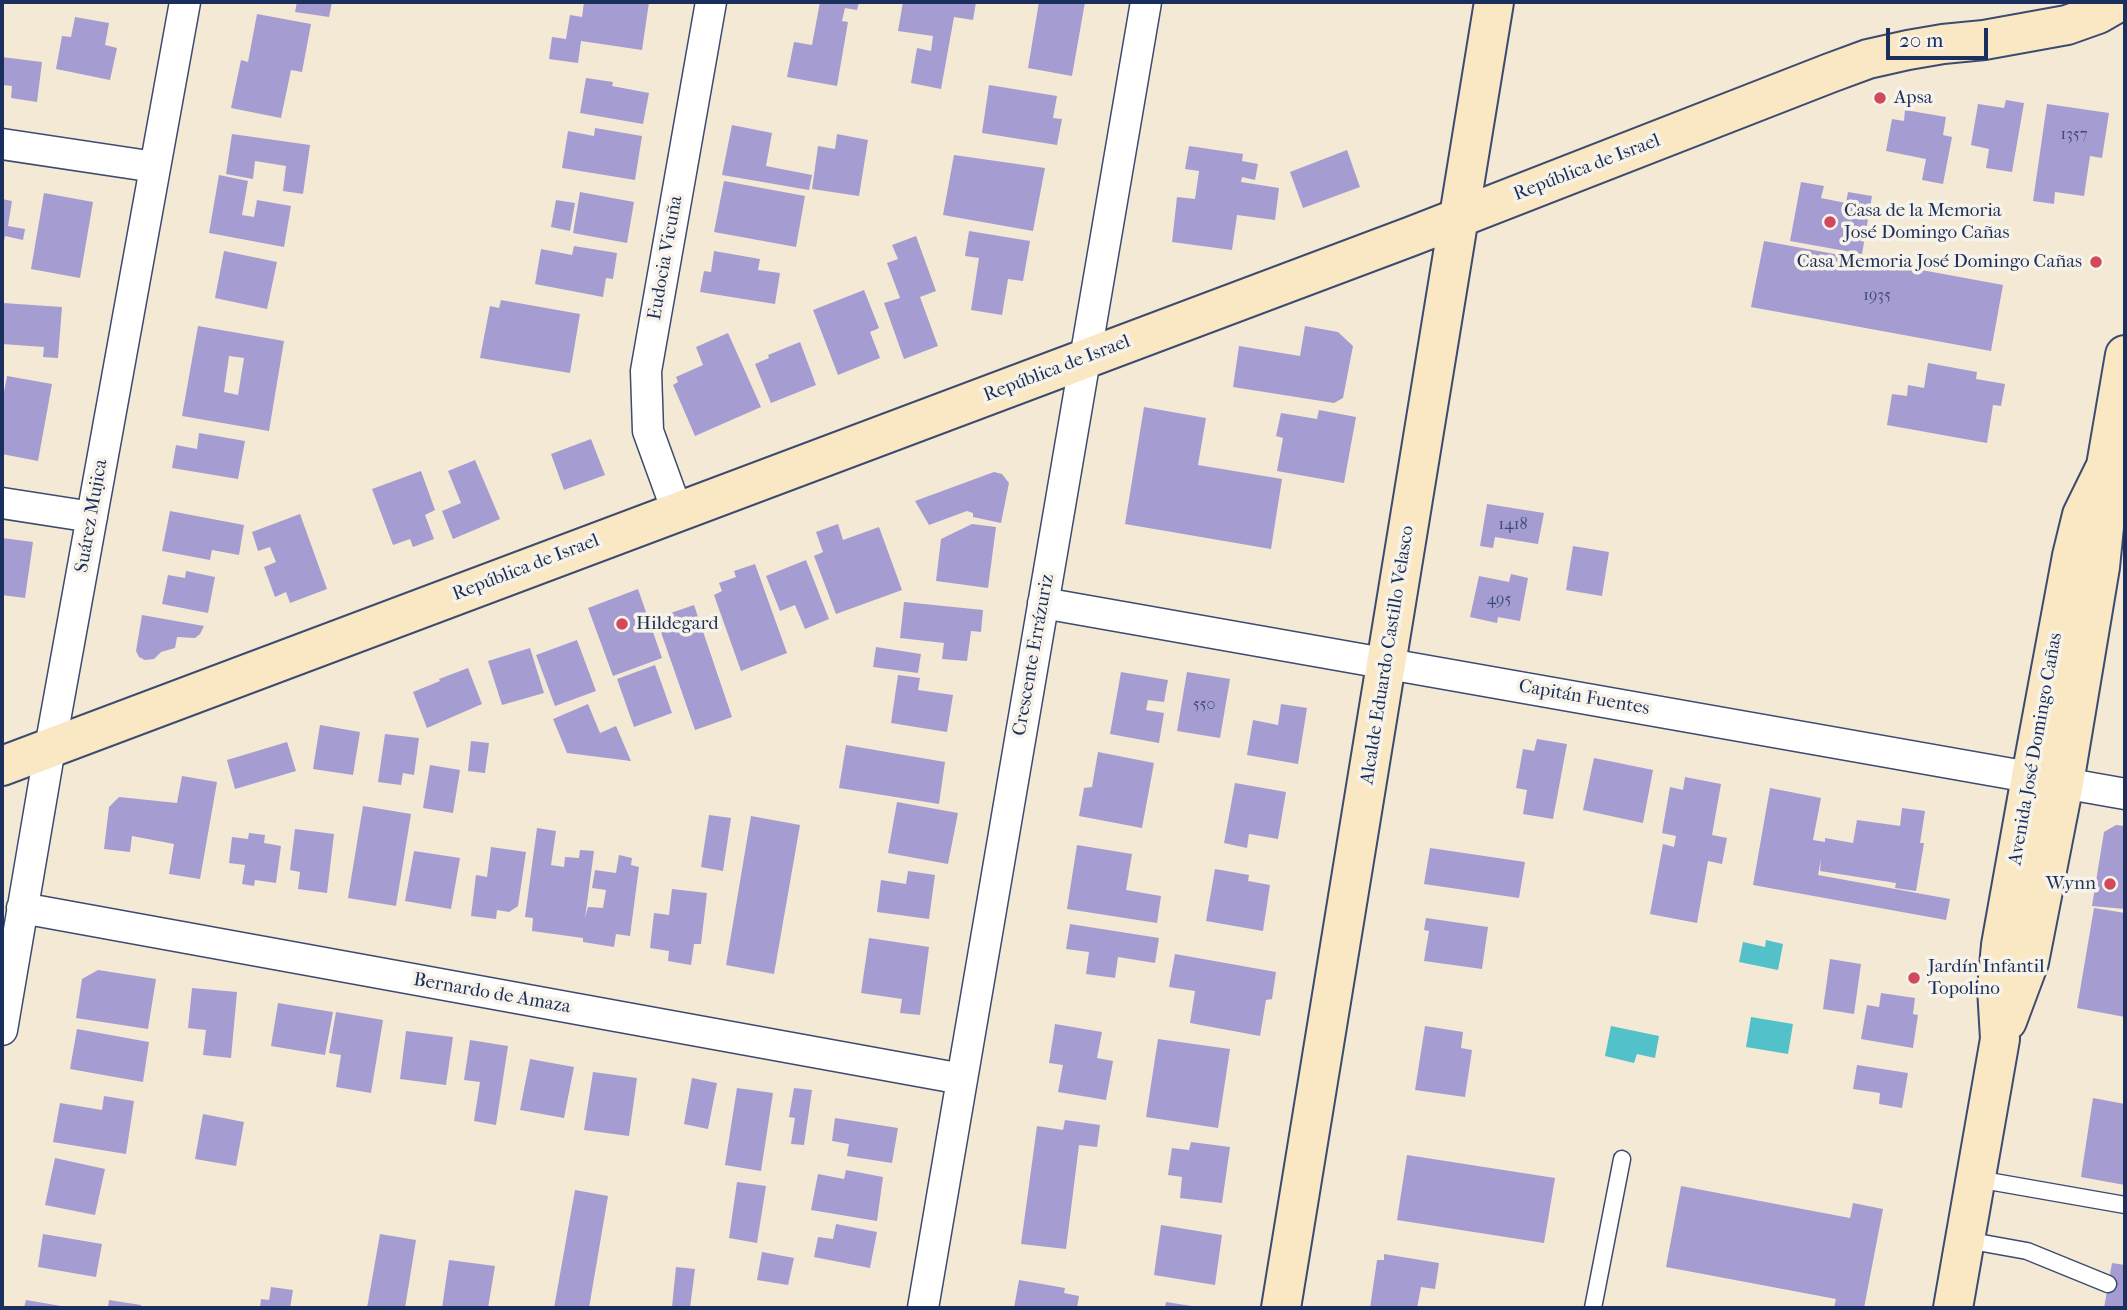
<!DOCTYPE html>
<meta charset="utf-8">
<style>
body{margin:0}
#map{position:relative;width:2127px;height:1310px;overflow:hidden;background:#f4e9d4;font-family:"IM FELL French Canon",serif}
canvas{display:block}
.frame{position:absolute;inset:0;border:4px solid #1b2f5e;pointer-events:none}
.scale{position:absolute;left:1886px;top:28px;width:102px;height:32px;box-sizing:border-box;border:4px solid #1b2f5e;border-top:0;padding-left:9px;font-size:21px;line-height:24px;white-space:nowrap;color:#1b2f5e;-webkit-text-stroke:5px #f7f3e8;paint-order:stroke}
</style>
<div id="map">
<canvas width="2127" height="1310"></canvas>
<div class="frame"></div>
<div class="scale">20 m</div>
</div>
<script>
const c = document.querySelector('canvas').getContext('2d');
c.lineJoin = 'round';
function fill(path, color) { c.fillStyle = color; c.fill(path, 'evenodd'); }
const toPath = rows => new Path2D(rows.map(r => 'M' + r).join(''));
function trace(path, color, width, dash) { c.strokeStyle = color; c.lineWidth = width; c.lineCap = dash ? 'butt' : 'round'; c.setLineDash(dash || []); c.stroke(path); }
function write(font, color, halo, rows, align = 'center') {
  c.font = font + ' "IM FELL French Canon",serif'; c.lineWidth = 7; c.setLineDash([]); c.textBaseline = 'middle'; c.strokeStyle = halo; c.fillStyle = color; for (const [text, x, y, turn = 0] of rows) {
    c.save(); c.translate(x, y); c.rotate((+turn || 0) * Math.PI / 180); c.textAlign = isNaN(turn) ? turn : align; if (halo) c.strokeText(text, 0, 0); c.fillText(text, 0, 0); c.restore();
  }
}
const water = toPath([
 [1766,940,1783,944,1778,970,1739,962,1743,942,1765,947],
 [1751,1017,1793,1024,1788,1054,1746,1047],
 [1611,1026,1659,1036,1655,1058,1637,1054,1634,1063,1605,1056]
]);
const building = toPath([
 [297,2,332,2,329,17,295,12],
 [584,2,649,2,642,50,581,41,578,63,549,59,552,37,566,39,570,15,582,17],
 [820,2,859,2,857,10,845,8,842,21,848,22,837,86,787,77,794,42,812,45],
 [903,2,976,2,973,20,954,17,941,89,911,83,917,48,931,51,933,36,898,31],
 [1039,2,1085,2,1072,76,1028,68],
 [257,14,311,24,302,72,291,70,281,118,231,108,241,60,248,62],
 [75,17,109,23,105,45,117,48,110,80,56,69,62,36,71,37],
 [2,57,42,62,37,102,11,98,12,86,2,85],
 [586,78,613,82,612,86,649,93,643,124,580,113],
 [989,85,1057,96,1053,118,1062,119,1057,145,982,133],
 [2006,100,2024,103,2012,172,1986,168,1989,149,1971,145,1978,104,2004,108],
 [2047,104,2109,113,2102,158,2090,156,2084,196,2055,192,2054,204,2033,201],
 [1905,110,1946,117,1943,135,1952,137,1943,184,1922,180,1926,159,1886,151,1892,119,1904,121],
 [732,125,772,133,766,166,812,175,809,190,722,175],
 [595,128,642,136,635,180,562,168,568,131,594,136],
 [232,134,310,145,303,194,283,191,286,166,255,161,253,179,226,174],
 [837,134,868,140,859,196,812,189,818,146,835,149],
 [1189,146,1243,154,1242,161,1258,164,1255,180,1242,177,1241,182,1279,188,1275,220,1237,215,1232,250,1172,242,1177,197,1195,199,1199,171,1185,169],
 [1347,150,1360,187,1303,208,1290,172],
 [954,155,1045,168,1033,231,943,215],
 [219,175,248,181,242,215,254,217,257,200,291,206,284,247,209,233],
 [724,181,805,196,796,247,714,232],
 [1801,182,1824,186,1821,198,1846,203,1848,192,1872,196,1862,254,1790,241],
 [580,192,634,202,627,243,573,233],
 [44,193,93,202,80,278,31,269],
 [2,199,12,201,8,226,25,229,23,240,5,236,3,246],
 [556,200,575,203,570,231,551,227],
 [969,231,1030,241,1023,281,1008,279,1002,315,971,310,979,258,965,256],
 [916,236,936,291,920,297,938,346,904,359,884,303,900,298,887,263,898,259,892,245],
 [1764,241,2003,285,1991,351,1751,307],
 [574,246,617,253,613,279,606,278,603,297,535,284,541,249,572,255],
 [224,251,277,262,267,309,215,298],
 [714,251,760,259,758,270,780,273,775,304,700,292,704,271,711,272],
 [864,290,879,328,870,332,880,358,838,375,813,310],
 [501,300,580,314,570,373,480,358,490,306,499,308],
 [3,303,62,307,58,358,43,357,44,347,2,344],
 [198,326,284,341,269,431,182,416],
 [229,356,244,358,238,395,224,392],
 [1305,326,1338,332,1353,346,1343,398,1334,403,1233,387,1239,346,1300,356],
 [728,333,761,407,695,436,673,385,678,382,676,377,703,365,696,347],
 [800,342,816,385,771,403,755,364,769,358,768,355],
 [1928,363,1977,372,1976,379,2005,384,2001,406,1993,405,1987,443,1887,425,1892,394,1907,396,1908,385,1924,388],
 [7,376,52,384,38,461,2,454,2,403],
 [1144,407,1206,418,1198,465,1282,479,1271,549,1125,524],
 [1319,410,1356,417,1344,483,1277,471,1283,438,1276,436,1281,413,1317,419],
 [199,433,245,441,238,479,172,468,176,445,197,449],
 [591,439,605,475,564,490,551,454],
 [475,460,500,519,453,539,442,511,461,503,448,471],
 [421,471,435,510,425,515,434,539,413,547,410,539,393,545,372,489],
 [994,472,1002,474,1009,483,1001,523,973,517,973,513,967,511,929,525,915,501],
 [1487,504,1544,513,1538,544,1495,537,1493,548,1480,546],
 [170,511,244,525,239,555,212,550,210,560,162,551],
 [300,514,327,589,290,603,286,592,275,597,264,567,276,562,270,547,258,551,252,532],
 [838,524,843,540,879,527,902,590,836,614,814,556,823,552,816,532],
 [972,524,996,527,988,588,936,581,941,539],
 [2,538,33,542,25,598,2,595],
 [1573,546,1609,552,1602,596,1566,590],
 [806,560,829,619,805,629,795,605,780,611,766,576],
 [755,564,787,653,741,671,714,595,722,591,719,583,736,577,734,571],
 [186,571,215,577,208,613,162,604,168,575,185,578],
 [1511,574,1528,578,1520,621,1498,617,1497,623,1470,617,1479,576,1509,582],
 [638,589,662,658,613,676,588,608],
 [904,602,983,610,981,632,971,631,967,661,942,659,944,643,900,638],
 [694,605,732,717,695,730,656,618],
 [142,615,204,626,200,634,195,638,177,637,175,648,161,652,154,659,145,660,139,657,136,651],
 [577,640,596,691,555,706,536,655],
 [876,647,921,654,918,673,873,667],
 [530,648,544,693,502,705,488,661],
 [655,665,672,713,634,727,617,679],
 [468,668,482,704,427,728,413,692,440,681,439,679],
 [1121,672,1168,680,1164,702,1148,700,1146,710,1164,713,1159,743,1110,734],
 [1187,672,1230,679,1220,738,1177,731],
 [898,675,920,678,918,690,953,695,947,732,891,723],
 [588,704,600,733,616,726,631,761,567,753,553,719],
 [1281,704,1307,708,1298,764,1247,755,1253,720,1278,725],
 [320,725,360,732,353,775,313,769],
 [385,734,419,738,414,775,403,773,401,785,378,782],
 [1537,739,1567,744,1553,819,1523,814,1527,790,1516,788,1523,749,1534,751],
 [471,741,489,743,485,773,468,771],
 [287,742,296,771,235,789,227,760],
 [846,745,945,762,939,804,839,788],
 [1098,752,1154,763,1142,828,1079,816,1084,788,1092,787],
 [1594,758,1653,770,1643,823,1583,810],
 [430,765,460,770,453,813,423,808],
 [182,776,217,782,200,879,169,874,174,844,132,836,130,852,104,849,109,807,119,797,177,803],
 [1685,777,1721,784,1712,835,1727,838,1722,864,1708,861,1697,923,1650,914,1663,844,1674,847,1676,836,1662,833,1670,787,1683,790],
 [1235,783,1286,792,1278,839,1249,834,1247,848,1224,843],
 [1770,788,1821,798,1813,840,1825,842,1825,838,1853,843,1857,820,1900,826,1902,808,1925,811,1920,843,1924,843,1916,891,1895,888,1896,883,1820,871,1821,859,1818,875,1950,899,1946,920,1753,885],
 [897,802,958,813,948,864,888,853],
 [363,806,411,814,396,906,348,898],
 [709,815,731,818,723,871,701,867],
 [751,816,800,825,774,974,726,965],
 [2116,825,2125,826,2125,909,2092,906,2104,832],
 [537,828,556,831,551,865,564,867,565,857,579,858,580,850,594,851,585,918,588,907,603,908,606,890,592,888,595,870,616,873,619,855,632,858,631,865,639,867,630,936,616,934,614,947,583,942,583,938,532,931,533,918,525,917],
 [295,829,334,834,327,893,298,889,300,872,290,870],
 [249,833,265,835,264,843,281,846,276,883,255,880,254,886,242,884,245,865,229,863,232,837,248,839],
 [1077,845,1132,854,1126,890,1161,896,1157,923,1067,909],
 [491,847,526,852,518,906,509,912,497,910,496,919,471,916,476,875,487,877],
 [1430,848,1525,862,1519,898,1424,884],
 [414,851,460,858,451,909,405,901],
 [1215,869,1249,875,1248,881,1270,885,1263,931,1206,921],
 [908,871,935,875,929,919,877,912,881,880,906,884],
 [672,889,707,893,701,944,694,944,691,965,668,961,669,951,650,948,654,913,669,915],
 [2094,908,2125,913,2125,1017,2077,1008],
 [1426,918,1488,927,1482,969,1424,961,1429,931,1424,930],
 [1070,924,1159,938,1155,963,1118,957,1115,978,1086,974,1089,952,1066,949],
 [869,938,929,947,920,1015,900,1013,902,999,861,993],
 [1175,954,1276,972,1272,999,1266,1000,1260,1036,1190,1023,1195,991,1169,987],
 [1830,959,1861,964,1854,1014,1823,1009],
 [98,970,156,979,148,1029,76,1018,82,979],
 [192,988,237,992,231,1058,203,1055,206,1030,188,1028],
 [1881,993,1915,998,1913,1014,1918,1015,1913,1048,1861,1039,1867,1005,1879,1007],
 [278,1003,333,1012,325,1055,271,1046],
 [336,1012,383,1020,371,1093,336,1087,341,1055,329,1053],
 [1055,1024,1102,1032,1097,1058,1113,1061,1106,1100,1058,1092,1063,1065,1049,1063],
 [1425,1026,1463,1032,1461,1048,1472,1050,1465,1097,1415,1090],
 [77,1029,149,1042,143,1082,70,1069],
 [406,1031,453,1037,446,1085,400,1079],
 [1158,1039,1230,1049,1218,1128,1146,1117],
 [470,1040,508,1046,496,1125,474,1121,480,1082,464,1080],
 [530,1059,574,1067,564,1118,520,1110],
 [1857,1065,1908,1073,1902,1108,1879,1104,1880,1093,1853,1089],
 [593,1072,637,1078,629,1136,584,1130],
 [692,1078,717,1083,708,1129,684,1124],
 [737,1088,773,1093,761,1171,725,1165],
 [794,1088,812,1090,804,1145,791,1144,795,1118,789,1117],
 [104,1096,134,1101,126,1154,53,1142,60,1103,102,1110],
 [2093,1098,2125,1104,2125,1185,2081,1177],
 [203,1114,244,1122,236,1166,195,1159],
 [835,1118,898,1128,892,1163,847,1156,849,1144,832,1141],
 [1065,1120,1100,1125,1097,1147,1079,1145,1066,1249,1021,1244,1037,1126,1063,1130],
 [1191,1142,1230,1147,1222,1203,1180,1198,1182,1177,1168,1175,1172,1148,1189,1150],
 [1407,1155,1555,1178,1544,1243,1397,1220],
 [55,1158,105,1169,95,1215,45,1205],
 [846,1170,883,1177,877,1221,811,1210,818,1174,844,1179],
 [737,1182,766,1186,757,1243,729,1238],
 [1681,1186,1850,1218,1853,1203,1883,1209,1864,1308,1834,1308,1836,1299,1666,1267],
 [575,1190,608,1196,589,1308,554,1308],
 [836,1224,877,1232,870,1268,814,1257,818,1237,833,1239],
 [1161,1225,1222,1235,1215,1285,1154,1275],
 [43,1234,102,1244,96,1277,38,1267],
 [380,1234,416,1240,405,1308,367,1308],
 [762,1252,794,1258,788,1285,757,1280],
 [1384,1254,1439,1263,1435,1289,1421,1287,1417,1308,1370,1308,1377,1260,1384,1260],
 [449,1260,495,1266,488,1308,442,1308],
 [2112,1263,2125,1265,2125,1308,2104,1308],
 [676,1267,695,1269,690,1308,672,1307],
 [1019,1280,1065,1288,1064,1293,1079,1296,1077,1308,1014,1308],
 [271,1287,293,1290,290,1308,260,1308,261,1299,269,1300],
 [26,1300,67,1307,67,1308,24,1308],
 [109,1300,141,1305,140,1308,108,1308],
 [1166,1302,1198,1307,1198,1308,1165,1308]
]);
const lane = toPath([
 [1977,1179,2125,1205],
 [1966,1240,2027,1251,2108,1284],
 [1593,1308,1622,1159]
]);
const street = toPath([
 [2,144,155,167],
 [2,503,92,517],
 [677,511,648,431,646,371,711,2],
 [1043,603,2125,794],
 [22,908,962,1079],
 [2,1030,50,748,185,2],
 [923,1308,1146,2]
]);
const secondary = toPath([
 [2,766,1412,236,1830,73,1868,59,1908,50,1943,44,1984,40,2067,25,2098,14,2119,2],
 [2007,1021,2029,962,2064,783,2100,567,2105,517,2106,466,2125,355],
 [1281,1308,1494,2],
 [1953,1308,2000,1039,1997,988,2001,945,2031,777,2072,556,2082,515,2106,466]
]);
const markers = [
 [1880,98,7,"#d1495b"],
 [1830,222,7,"#d1495b"],
 [2096,262,7,"#d1495b"],
 [622,624,7,"#d1495b"],
 [2110,884,7,"#d1495b"],
 [1914,978,7,"#d1495b"]
];
const numberNames = [
 ["1357",2074,135],
 ["1935",1877,296],
 ["1418",1513,525],
 ["495",1499,600],
 ["550",1204,705]
];
const poiNames = [
 ["Apsa",1894,98],
 ["Casa de la Memoria",1844,211],
 ["José Domingo Cañas",1844,233],
 ["Casa Memoria José Domingo Cañas",2082,262,"right"],
 ["Hildegard",636,624],
 ["Wynn",2096,884,"right"],
 ["Jardín Infantil",1928,967],
 ["Topolino",1928,989]
];
const streetNames = [
 ["República de Israel",1587,168,-21],
 ["Eudocia Vicuña",666,258,-80],
 ["República de Israel",1057,369,-21],
 ["Suárez Mujica",92,516,-80],
 ["República de Israel",526,568,-21],
 ["Crescente Errázuriz",1034,655,-80],
 ["Alcalde Eduardo Castillo Velasco",1388,655,-81],
 ["Capitán Fuentes",1584,698,10],
 ["Avenida José Domingo Cañas",2036,749,-80],
 ["Bernardo de Amaza",492,994,10]
];
fill(water, '#53c1c9');
fill(building, '#a59dd2');
trace(lane, '#3c4b70', 19);
trace(street, '#3c4b70', 33);
trace(secondary, '#3c4b70', 42);
trace(lane, '#fff', 16);
trace(street, '#fff', 30);
trace(secondary, '#fae7c3', 38);
for (const [x, y, r, color] of markers) { const dot = new Path2D(); dot.arc(x, y, r, 0, 2 * Math.PI); c.fillStyle = color; c.fill(dot); trace(dot, '#f7f3e8', 2.5); }
write('16px', '#3e4a7b', null, numberNames);
write('19px', '#1b2f5e', '#f7f3e8', poiNames, 'left');
write('19px', '#1b2f5e', '#f7f3e8', streetNames);
</script>
